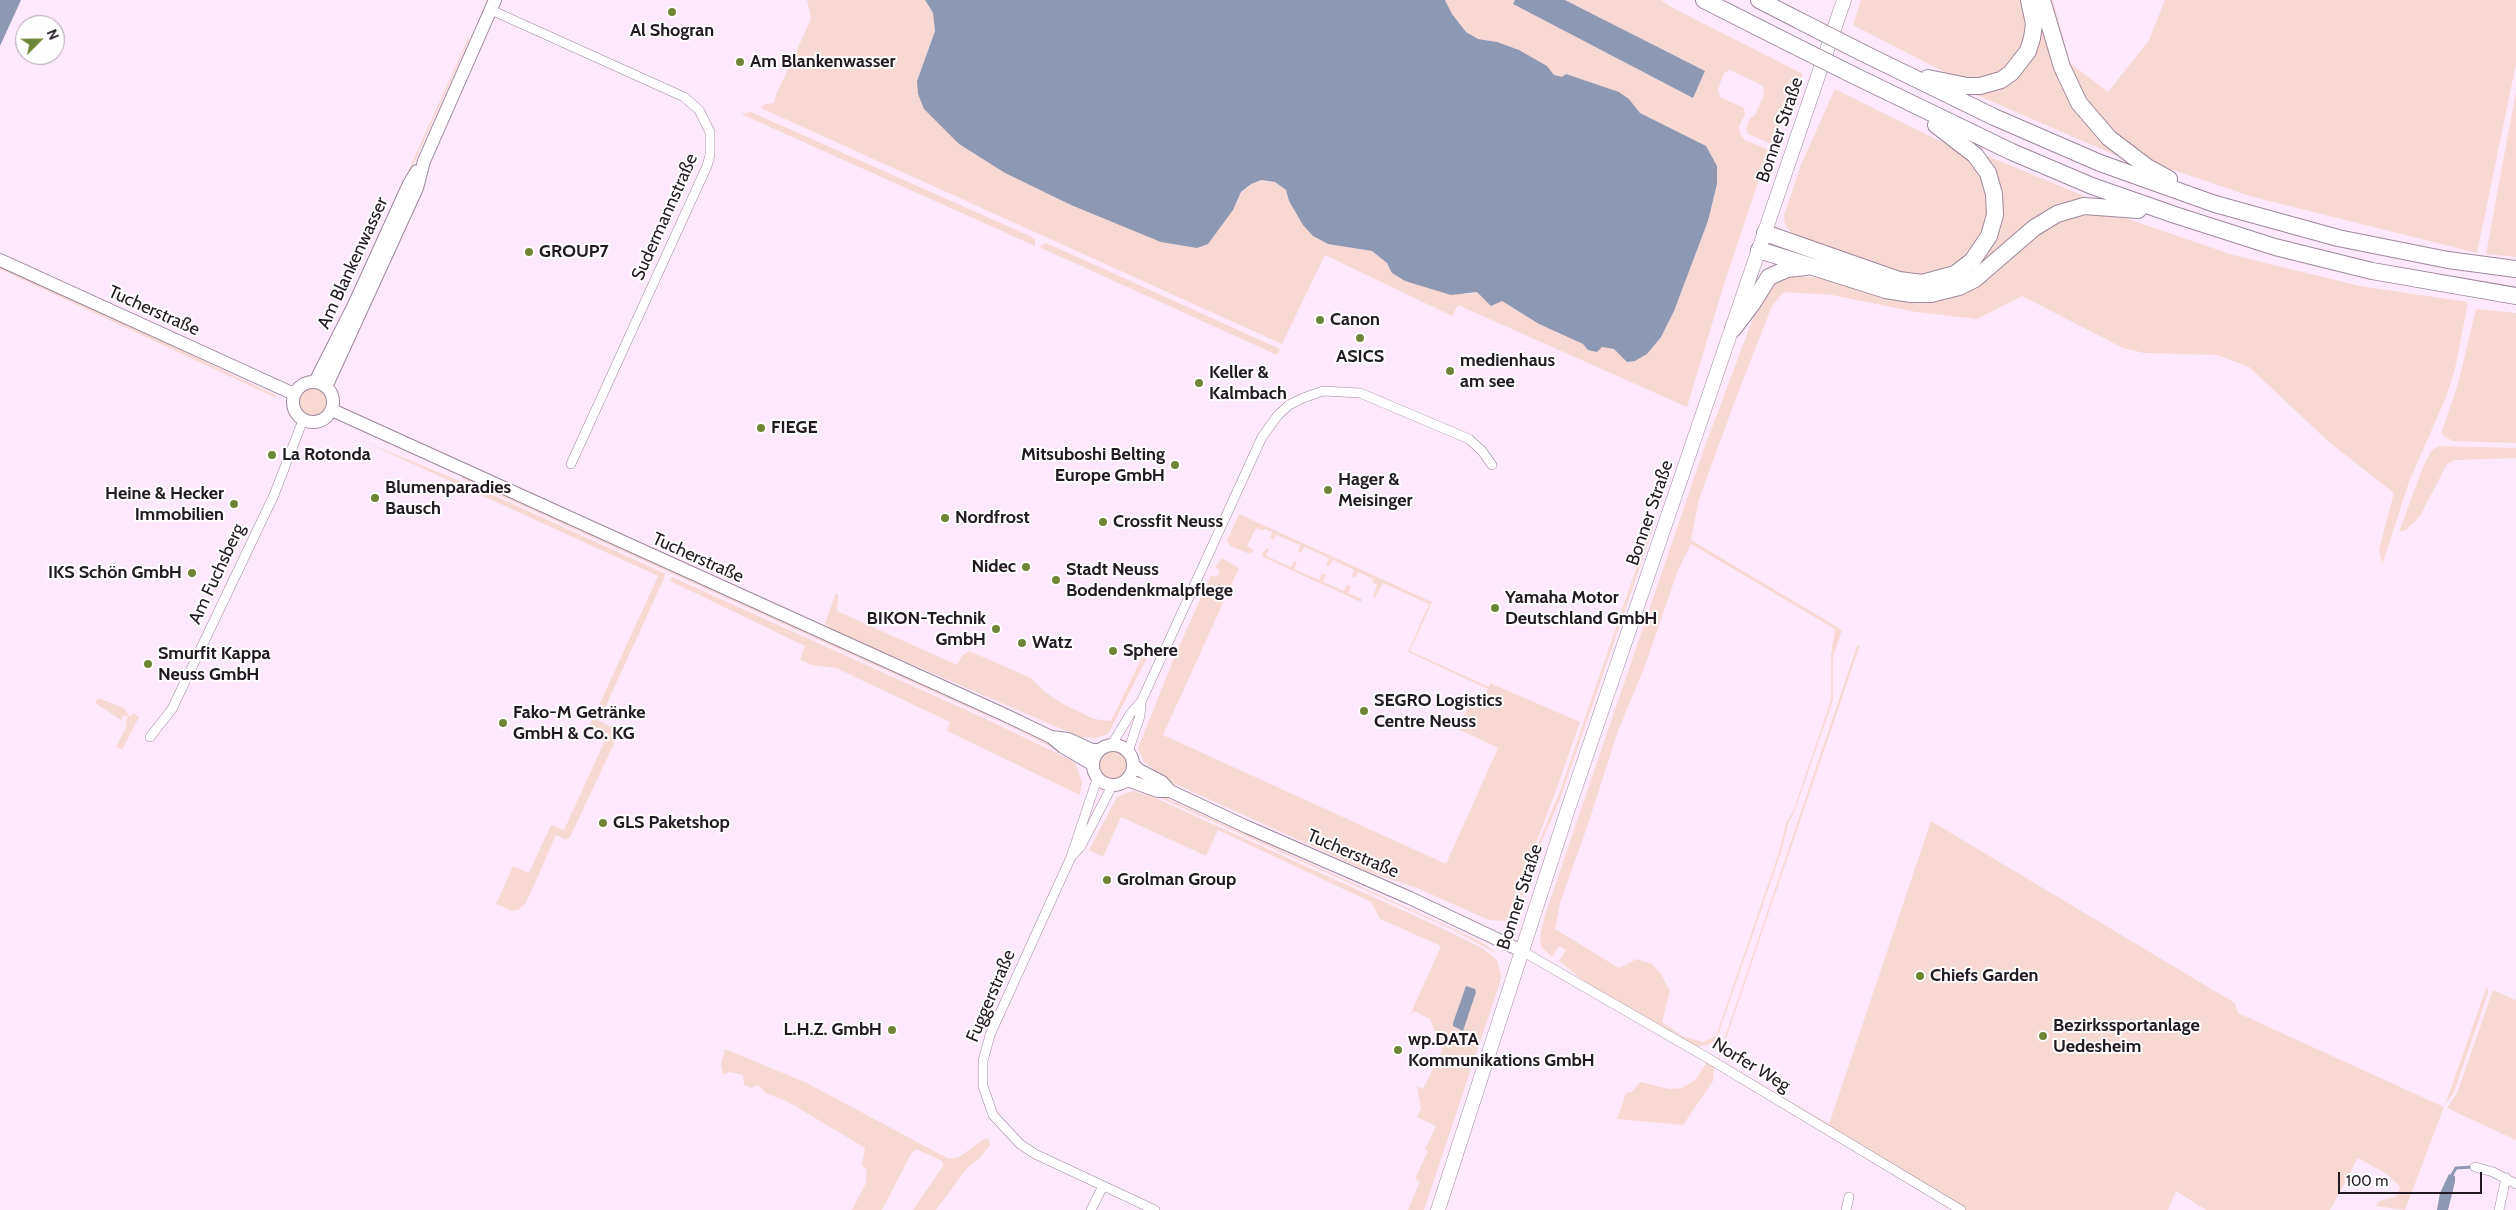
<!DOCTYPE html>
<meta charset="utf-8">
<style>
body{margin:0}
#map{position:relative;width:2516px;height:1210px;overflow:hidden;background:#fee9fc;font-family:Cabin,sans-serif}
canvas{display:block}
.north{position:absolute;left:15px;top:15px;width:50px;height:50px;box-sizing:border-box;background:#fefefe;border:1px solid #a6a2a6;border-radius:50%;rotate:67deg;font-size:14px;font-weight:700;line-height:20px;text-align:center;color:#221921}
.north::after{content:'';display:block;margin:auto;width:18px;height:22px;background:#6f8536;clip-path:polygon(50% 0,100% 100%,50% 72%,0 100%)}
.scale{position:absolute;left:2338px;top:1172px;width:144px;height:22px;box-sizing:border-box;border:2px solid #221921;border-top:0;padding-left:6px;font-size:15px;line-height:18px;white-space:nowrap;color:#221921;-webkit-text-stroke:4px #fefefe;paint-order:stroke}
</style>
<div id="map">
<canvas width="2516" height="1210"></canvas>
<div class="north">N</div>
<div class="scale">100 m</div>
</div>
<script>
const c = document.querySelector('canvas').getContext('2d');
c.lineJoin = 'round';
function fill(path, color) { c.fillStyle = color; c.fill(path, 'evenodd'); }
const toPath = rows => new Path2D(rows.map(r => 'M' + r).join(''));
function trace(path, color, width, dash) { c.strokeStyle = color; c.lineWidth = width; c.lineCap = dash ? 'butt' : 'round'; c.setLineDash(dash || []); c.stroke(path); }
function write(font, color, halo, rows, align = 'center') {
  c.font = font + ' Cabin,sans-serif'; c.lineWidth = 4; c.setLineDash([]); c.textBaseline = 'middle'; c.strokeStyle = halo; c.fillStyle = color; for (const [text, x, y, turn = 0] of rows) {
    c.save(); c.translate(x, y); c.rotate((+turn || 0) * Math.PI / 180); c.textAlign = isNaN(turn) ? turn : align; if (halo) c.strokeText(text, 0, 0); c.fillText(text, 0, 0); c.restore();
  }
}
const green = toPath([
 [807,0,925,0,933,13,935,31,917,81,959,144,1005,173,1071,205,1233,210,1241,193,1251,184,1261,180,1275,182,1286,190,1289,201,1313,236,1328,244,1372,251,1387,263,1392,273,1467,294,1477,292,1502,301,1539,324,1583,344,1588,350,1602,346,1614,349,1661,337,1674,311,1708,221,1717,184,1668,128,1640,113,1629,99,1553,75,1547,66,1497,42,1478,39,1466,32,1452,14,1445,0,1515,0,1513,4,1693,98,1705,71,1565,0,1661,0,1673,8,1803,74,1772,144,1748,134,1746,129,1750,118,1755,115,1764,95,1763,86,1730,70,1724,73,1718,89,1720,97,1744,108,1745,114,1739,127,1740,134,1745,140,1769,150,1724,284,1687,407,1458,305,1452,316,1325,255,1282,344,763,109,761,107,766,104,774,103,776,95,811,19],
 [1861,0,2021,0,2028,28,2017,61,1982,82,1950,75,1853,25],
 [2047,0,2052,0,2054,4,2070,63,2108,92,2149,40,2165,0,2516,0,2516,64,2477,253,2253,197,2147,161,2128,149,2076,88],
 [2035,11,2054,54,2129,161,1972,93,2009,80],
 [469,36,469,40,350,307,348,305],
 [1835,89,1962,152,1976,167,1988,195,1988,210,1986,226,1968,255,1941,271,1923,275,1899,274,1792,234,1785,225,1784,215,1801,165],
 [2516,91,2516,257,2486,254],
 [751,112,1032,237,1035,241,1035,246,741,114],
 [1983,154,2096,201,2074,202,2040,217,1986,264,1972,274,1946,286,1914,289,1888,286,1787,251,1788,247,1879,280,1897,284,1919,286,1940,284,1957,277,1983,255,1993,238,1998,222,1998,190,1994,174],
 [2076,213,2122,217,2233,255,2360,286,2468,302,2455,369,2446,397,2409,482,2382,565,2379,549,2394,493,2330,443,2249,367,2217,355,2144,353,2123,348,2022,296,1977,319,1916,312,1832,295,1787,292,1782,294,1772,306,1736,398,1699,499,1691,540,1842,630,1833,657,1833,700,1794,813,1789,821,1780,855,1716,1041,1707,1045,1693,1047,1585,982,1559,961,1566,950,1559,946,1552,957,1541,947,1540,936,1545,915,1705,446,1761,297,1764,291,1781,278,1799,276,1829,279,1893,300,1924,300],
 [1691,544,1835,629,1831,655,1831,700,1793,812,1787,821,1778,855,1716,1036,1703,1042,1682,1036,1662,1022,1670,991,1661,974,1652,964,1637,959,1619,968,1555,929,1560,903,1588,824,1618,731,1646,663,1678,570],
 [1046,243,1084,260,1280,349,1277,355,1039,247],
 [0,267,147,334,277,396,274,397,0,269],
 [2476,309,2516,313,2516,443,2452,441,2441,434,2458,384],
 '297 402a15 15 0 1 1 30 0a15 15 0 1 1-30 0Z',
 [356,438,493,495,666,574,599,721,620,731,570,837,566,840,556,835,526,903,518,910,512,911,496,904,513,866,529,873,551,825,564,830,608,734,590,725,658,576],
 [2439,446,2516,448,2516,458,2455,460,2447,464,2420,516,2406,530,2399,532,2423,467,2432,450],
 [463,477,879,665,1075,756,1074,758,1002,723,461,478],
 [1239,514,1432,602,1410,651,1489,687,1490,683,1580,722,1554,796,1506,921,1489,920,1417,888,1369,872,1151,773,1152,768,1144,762,1138,748,1174,658,1211,575,1217,577,1220,570,1215,567,1222,558,1239,568,1163,735,1446,864,1498,748,1458,729,1471,700,1485,698,1488,689,1408,652,1429,604,1383,583,1375,598,1373,597,1377,585,1372,582,1373,579,1358,572,1355,578,1352,576,1354,570,1333,560,1329,566,1326,565,1329,558,1304,547,1301,553,1298,552,1300,545,1276,535,1273,540,1270,538,1272,532,1264,529,1263,531,1256,528,1247,546,1254,550,1250,554,1230,546,1227,541],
 [1652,522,1653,529,1559,802,1537,852,1517,912,1512,918,1535,851,1560,791],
 [1267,548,1269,549,1266,556,1291,567,1294,561,1297,562,1294,569,1319,580,1322,573,1326,575,1323,582,1344,591,1347,585,1351,586,1348,593,1362,599,1361,602,1263,557,1262,554],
 [672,577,988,720,1075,762,1082,782,1080,795,947,731,950,722,836,668,812,665,800,660,805,646,670,581],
 [836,593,838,594,837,611,957,665,962,656,969,651,1031,678,1045,692,1063,704,1094,719,1111,721,1144,653,1146,660,1108,734,1096,738,1084,737,1083,741,1080,737,828,628,825,623],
 [1860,645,1719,1059,1829,1124,1931,821,2235,1003,2238,1013,2444,1107,2405,1210,2376,1206,2379,1201,2397,1196,2400,1187,2387,1174,2358,1158,2330,1210,2206,1210,2176,1191,2168,1210,1966,1210,1717,1061,1857,646],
 [98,698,124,708,130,717,133,713,139,717,122,750,116,747,127,725,125,722,128,717,124,715,121,720,95,703],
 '1099 765a14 14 0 1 1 28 0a14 14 0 1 1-28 0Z',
 [1144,788,1452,928,1483,943,1499,955,1451,929,1143,790],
 [1133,791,1151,796,1435,925,1482,948,1497,960,1501,975,1500,982,1424,1210,1408,1210,1420,1182,1415,1179,1428,1151,1425,1149,1436,1126,1417,1117,1421,1109,1417,1086,1423,1089,1442,1050,1430,1019,1414,1011,1410,1015,1441,946,1380,919,1371,902,1218,830,1206,856,1121,817,1103,857,1089,850,1117,797],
 [2487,986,2488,993,2454,1092,2445,1105],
 [2493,990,2516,1000,2516,1140,2447,1108,2457,1093],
 [725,1049,807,1083,949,1159,959,1157,984,1139,988,1138,990,1145,980,1158,967,1168,936,1210,913,1210,943,1166,942,1161,916,1149,911,1154,882,1210,852,1210,866,1183,867,1170,862,1165,865,1148,788,1102,766,1093,758,1085,751,1088,744,1085,743,1075,729,1072,723,1075,721,1064],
 [1708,1061,1789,1109,1788,1111,1714,1067,1713,1081,1683,1125,1617,1119,1626,1093,1632,1092,1640,1082,1669,1089,1682,1088,1695,1080]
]);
const water = toPath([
 [0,0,21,0,0,46],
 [925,0,1445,0,1452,14,1466,32,1478,39,1497,42,1519,50,1547,66,1554,75,1562,77,1566,74,1619,92,1629,99,1640,113,1706,146,1717,166,1717,184,1708,221,1674,311,1661,337,1647,354,1635,361,1627,362,1614,349,1602,347,1597,352,1588,350,1583,344,1539,324,1502,301,1491,306,1477,292,1451,295,1405,281,1392,273,1387,263,1372,251,1328,244,1313,236,1303,225,1289,201,1286,190,1275,182,1261,180,1251,184,1241,192,1233,210,1208,244,1197,248,1161,242,1071,205,1005,173,959,144,924,109,918,94,917,81,935,31,933,13],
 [1515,0,1565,0,1705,71,1693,98,1513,4],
 [1466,986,1475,989,1476,992,1463,1031,1453,1026,1453,1023],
 [2449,1174,2455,1176,2455,1182,2448,1210,2437,1210,2440,1193]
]);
const stream = toPath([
 [2452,1175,2456,1168,2473,1167]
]);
const street = toPath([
 [491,10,684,97,699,110,710,132,710,155,707,166,571,464],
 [150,737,172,709,274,495,303,420],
 [1112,744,1131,713,1141,702,1262,437,1278,415,1289,405,1303,398,1323,391,1360,393,1469,439,1482,451,1492,465],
 [1128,752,1140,716,1141,702],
 [1097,779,1071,857,990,1035,983,1061,983,1086,993,1115,1020,1144,1035,1154,1155,1210],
 [1073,855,1081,846,1112,786],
 [1522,951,1706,1057,1961,1210],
 [2475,1167,2493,1172,2516,1184],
 [1091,1210,1103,1186],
 [1846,1210,1849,1197],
 [2499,1210,2506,1178]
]);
const secondary = toPath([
 [0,260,294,394],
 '293 402a20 20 0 1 1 40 0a20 20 0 1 1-40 0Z',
 [315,382,354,305,409,184,417,171],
 [326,387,417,188,424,161,495,0],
 [332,410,1003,714,1051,737,1063,747,1092,764],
 [1051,737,1068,739,1092,750,1098,750],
 '1093 765a20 20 0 1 1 40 0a20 20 0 1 1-40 0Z',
 [1133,764,1139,770,1162,782,1170,791,1247,827,1410,898,1522,951],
 [1127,780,1158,791,1170,791]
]);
const primary = toPath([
 [1438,1210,1568,809,1844,0]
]);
const highway = toPath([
 [1704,0,1791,44],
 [1759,0,1798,20],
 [2042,0,2062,67,2079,103,2109,138,2147,167,2169,179],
 [1863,53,1994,117,2100,163,2215,204,2338,238,2448,260,2516,269],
 [1855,76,2012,152,2092,186,2175,215,2275,247,2372,271,2516,296],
 [1928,78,1967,86,1980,86,2001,80,2011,73,2028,51,2032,38,2034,24,2029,0],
 [1765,233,1899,280,1922,283,1955,274,1972,261,1989,236,1995,215,1994,194,1988,173,1975,155,1936,125],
 [1759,250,1886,290,1911,294,1931,294,1959,287,1975,279,2034,228,2057,214,2084,206,2138,210],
 [1733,329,1752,304,1769,277,1787,269,1806,267]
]);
const highwayBridge = toPath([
 [1798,20,1863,53],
 [1791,44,1855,76]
]);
const markers = [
 [672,12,5,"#6f8536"],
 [740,62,5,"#6f8536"],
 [529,252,5,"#6f8536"],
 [1320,320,5,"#6f8536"],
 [1360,338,5,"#6f8536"],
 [1450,371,5,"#6f8536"],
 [1199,383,5,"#6f8536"],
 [761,428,5,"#6f8536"],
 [272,455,5,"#6f8536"],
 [1175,465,5,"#6f8536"],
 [1328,490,5,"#6f8536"],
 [375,498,5,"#6f8536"],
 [234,504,5,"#6f8536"],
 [945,518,5,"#6f8536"],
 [1103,522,5,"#6f8536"],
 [1026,567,5,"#6f8536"],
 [192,573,5,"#6f8536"],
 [1056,580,5,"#6f8536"],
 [1495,608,5,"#6f8536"],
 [996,629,5,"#6f8536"],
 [1022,643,5,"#6f8536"],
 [1113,651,5,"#6f8536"],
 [148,664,5,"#6f8536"],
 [1364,711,5,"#6f8536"],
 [503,723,5,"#6f8536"],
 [603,823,5,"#6f8536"],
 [1107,880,5,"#6f8536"],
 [1920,976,5,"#6f8536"],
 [892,1030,5,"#6f8536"],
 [2043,1036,5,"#6f8536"],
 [1398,1050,5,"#6f8536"]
];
const poiNames = [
 ["Al Shogran",672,31,"center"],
 ["Am Blankenwasser",750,62],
 ["GROUP7",539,252],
 ["Canon",1330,320],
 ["ASICS",1360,357,"center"],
 ["medienhaus",1460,361],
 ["am see",1460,382],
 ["Keller &",1209,373],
 ["Kalmbach",1209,394],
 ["FIEGE",771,428],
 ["La Rotonda",282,455],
 ["Mitsuboshi Belting",1165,455,"right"],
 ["Europe GmbH",1165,476,"right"],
 ["Hager &",1338,480],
 ["Meisinger",1338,501],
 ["Blumenparadies",385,488],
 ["Bausch",385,509],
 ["Heine & Hecker",224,494,"right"],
 ["Immobilien",224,515,"right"],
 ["Nordfrost",955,518],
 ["Crossfit Neuss",1113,522],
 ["Nidec",1016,567,"right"],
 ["Stadt Neuss",1066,570],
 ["Bodendenkmalpflege",1066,591],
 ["IKS Schön GmbH",182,573,"right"],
 ["Yamaha Motor",1505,598],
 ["Deutschland GmbH",1505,619],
 ["BIKON-Technik",986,619,"right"],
 ["GmbH",986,640,"right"],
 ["Watz",1032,643],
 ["Sphere",1123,651],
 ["Smurfit Kappa",158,654],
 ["Neuss GmbH",158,675],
 ["SEGRO Logistics",1374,701],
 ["Centre Neuss",1374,722],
 ["Fako-M Getränke",513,713],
 ["GmbH & Co. KG",513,734],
 ["GLS Paketshop",613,823],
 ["Grolman Group",1117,880],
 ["Chiefs Garden",1930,976],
 ["Bezirkssportanlage",2053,1026],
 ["Uedesheim",2053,1047],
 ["L.H.Z. GmbH",882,1030,"right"],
 ["wp.DATA",1408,1040],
 ["Kommunikations GmbH",1408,1061]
];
const streetNames = [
 ["Bonner Straße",1780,130,-71],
 ["Sudermannstraße",665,217,-66],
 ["Am Blankenwasser",353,263,-65],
 ["Tucherstraße",154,311,24],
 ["Bonner Straße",1650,513,-71],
 ["Tucherstraße",698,558,24],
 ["Am Fuchsberg",217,574,-65],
 ["Tucherstraße",1353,854,23],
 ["Bonner Straße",1520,897,-72],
 ["Fuggerstraße",991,996,-67],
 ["Norfer Weg",1751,1065,31]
];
fill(green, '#f8d8d2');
fill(water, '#8d98b2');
trace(stream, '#8d98b2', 3);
trace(street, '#9e879c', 10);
trace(secondary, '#9e879c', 14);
trace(primary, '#9e879c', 15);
trace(highway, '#9e879c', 18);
trace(street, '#fff', 9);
trace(secondary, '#fff', 12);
trace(primary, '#fff', 14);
trace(highway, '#fff', 16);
trace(highwayBridge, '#9e879c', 18, []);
trace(highwayBridge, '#fff', 16);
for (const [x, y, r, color] of markers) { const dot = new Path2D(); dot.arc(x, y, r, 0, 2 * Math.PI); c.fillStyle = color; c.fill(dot); trace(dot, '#fefefe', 2); }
write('bold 18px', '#221921', '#fefefe', poiNames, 'left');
write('18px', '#221921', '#fefefe', streetNames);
</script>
